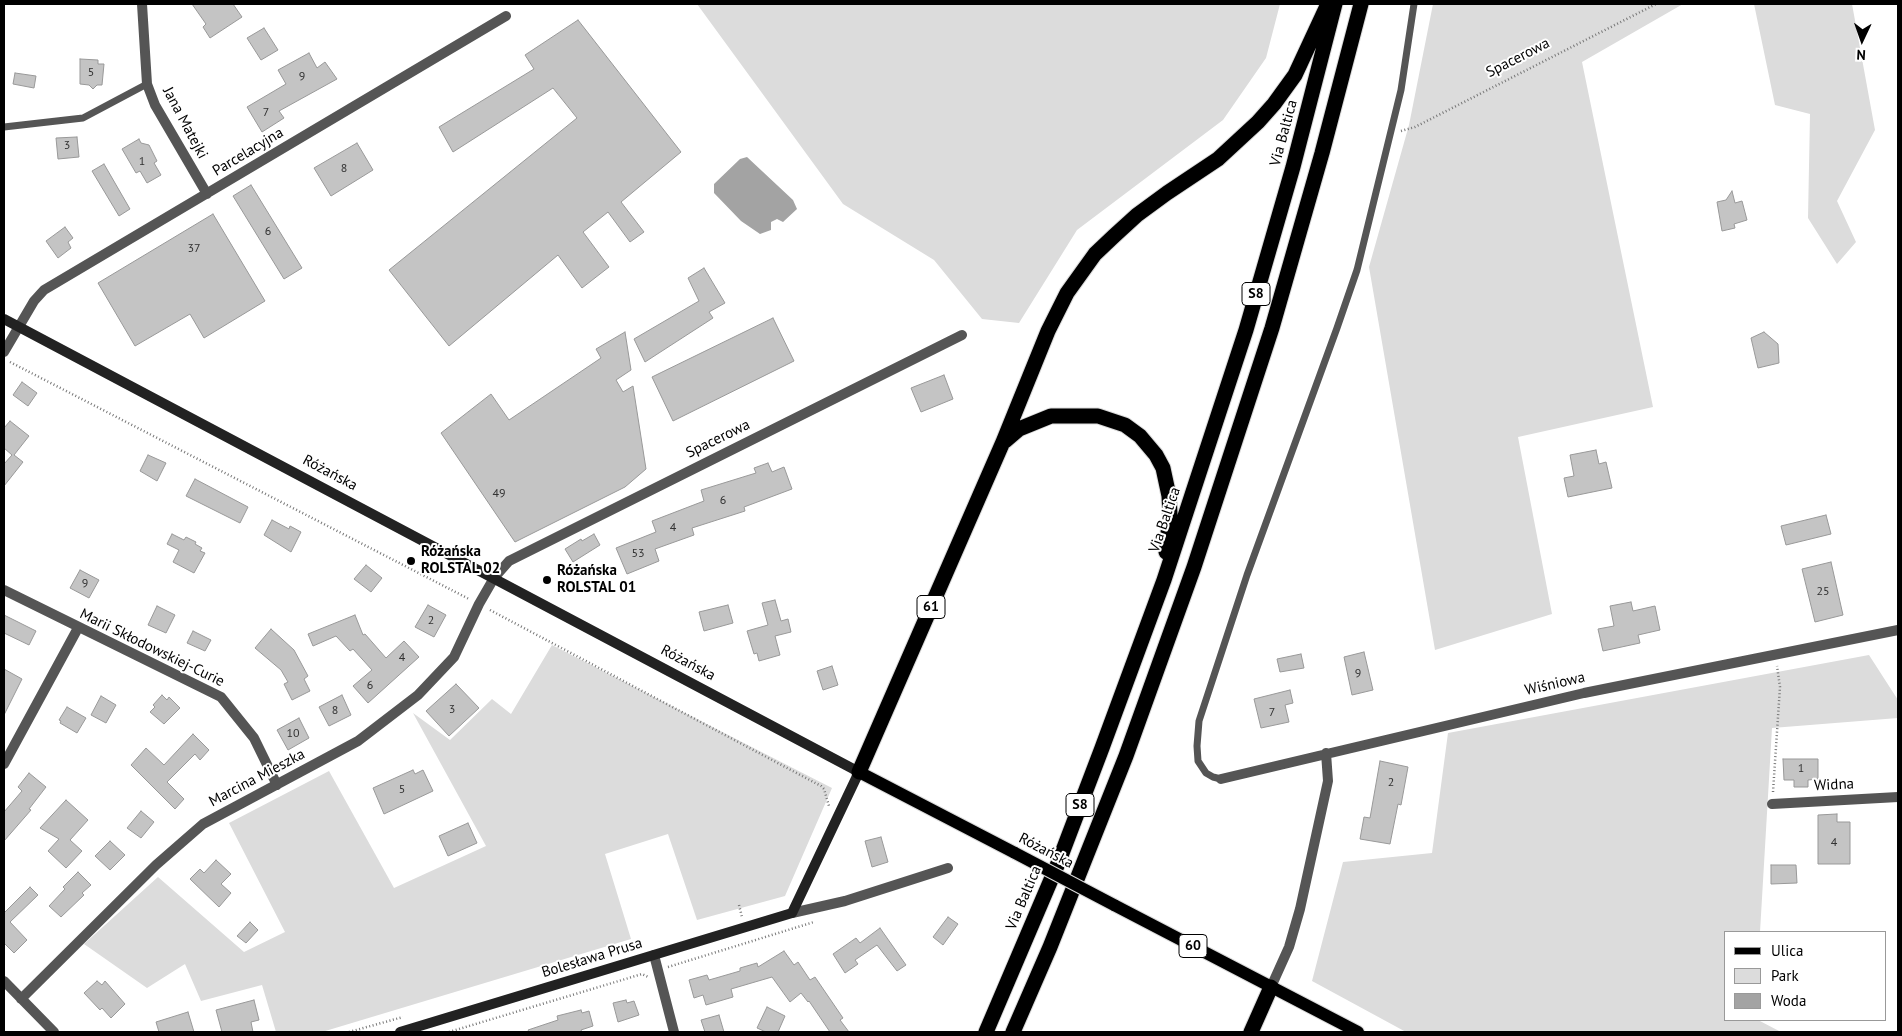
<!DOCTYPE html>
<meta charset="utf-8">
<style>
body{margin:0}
#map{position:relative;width:1902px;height:1036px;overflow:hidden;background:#fff;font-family:"PT Sans",sans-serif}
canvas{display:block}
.frame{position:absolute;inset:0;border:5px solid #000;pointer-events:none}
.legend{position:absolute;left:1724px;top:931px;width:162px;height:90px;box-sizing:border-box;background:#fff;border:1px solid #999;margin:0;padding:6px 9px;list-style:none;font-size:15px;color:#000}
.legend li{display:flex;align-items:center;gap:10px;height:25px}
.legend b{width:25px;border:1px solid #999}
.north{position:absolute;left:1837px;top:15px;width:50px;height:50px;-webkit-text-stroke:4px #fff;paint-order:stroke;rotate:183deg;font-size:14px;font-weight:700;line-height:20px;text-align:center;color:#000}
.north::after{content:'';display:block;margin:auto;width:18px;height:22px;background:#000;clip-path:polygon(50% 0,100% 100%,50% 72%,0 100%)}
</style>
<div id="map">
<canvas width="1902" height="1036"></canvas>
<div class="frame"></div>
<ul class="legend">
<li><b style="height:6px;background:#000"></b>Ulica</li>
<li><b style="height:14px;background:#dcdcdc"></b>Park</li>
<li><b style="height:14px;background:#a3a3a3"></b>Woda</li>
</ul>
<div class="north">N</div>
</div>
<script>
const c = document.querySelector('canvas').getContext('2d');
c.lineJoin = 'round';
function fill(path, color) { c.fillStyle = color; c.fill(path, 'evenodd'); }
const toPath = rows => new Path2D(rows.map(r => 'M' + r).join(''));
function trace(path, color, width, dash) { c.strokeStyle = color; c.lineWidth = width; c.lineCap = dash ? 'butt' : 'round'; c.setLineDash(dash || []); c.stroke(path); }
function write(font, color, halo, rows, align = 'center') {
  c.font = font + ' "PT Sans",sans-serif'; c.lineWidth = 4; c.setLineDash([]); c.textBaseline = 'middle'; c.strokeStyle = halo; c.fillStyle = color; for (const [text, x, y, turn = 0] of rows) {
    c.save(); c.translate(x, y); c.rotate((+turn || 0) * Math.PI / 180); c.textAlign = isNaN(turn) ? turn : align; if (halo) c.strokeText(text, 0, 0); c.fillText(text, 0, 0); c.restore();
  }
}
const green = toPath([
 [697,4,1280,4,1266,58,1223,120,1077,230,1019,323,982,319,934,260,843,204],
 [1433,4,1683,4,1582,62,1653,407,1518,437,1552,614,1435,650,1369,267,1409,125],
 [1754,4,1852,4,1875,130,1837,201,1856,242,1837,264,1808,218,1810,114,1775,105],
 [552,645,832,788,785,896,697,920,668,834,605,854,631,939,322,1032,276,1032,262,985,201,1001,185,964,147,988,84,944,158,877,244,952,285,932,229,823,329,771,394,888,486,846,413,713,450,740,492,699,511,714],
 [1869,655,1898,700,1898,718,1772,728,1760,932,1726,932,1726,1020,1758,1020,1781,1032,1406,1032,1312,981,1343,862,1432,853,1448,733]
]);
const water = toPath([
 [747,157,793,200,797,209,783,222,777,219,771,222,771,230,760,234,741,221,714,193,714,184,740,159]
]);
const building = toPath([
 [192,4,233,4,242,17,210,38,203,27,206,24,192,4],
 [578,20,681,152,621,202,644,232,630,242,608,212,583,232,609,267,582,288,558,255,449,346,389,270,577,118,553,88,453,152,439,127,534,69,525,55,578,20],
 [264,28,278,50,261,60,247,38,264,28],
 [309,53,317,68,325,62,337,79,279,111,284,118,262,132,247,107,286,84,278,70,309,53],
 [80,59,98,60,98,64,104,64,102,85,97,85,93,89,89,85,80,84,80,59],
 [15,73,36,76,34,88,13,84,15,73],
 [77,137,79,157,58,159,56,138,77,137],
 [139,139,141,143,149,145,157,161,154,163,161,175,147,183,140,171,136,173,122,149,139,139],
 [357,143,373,170,331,196,314,168,357,143],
 [104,164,130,209,119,216,92,171,104,164],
 [251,185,302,268,284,279,233,196,251,185],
 [1732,191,1735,203,1742,201,1747,220,1734,224,1735,228,1722,231,1717,202,1726,200,1732,191],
 [213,214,265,301,204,338,190,314,135,346,98,283,213,214],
 [65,227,73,238,68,242,71,248,58,258,46,241,65,227],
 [704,268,725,303,709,312,713,318,645,362,634,339,699,301,688,278,704,268],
 [773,318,794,361,673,421,652,377,773,318],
 [625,332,631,370,616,380,623,392,633,386,646,469,625,487,515,542,441,433,491,394,509,420,601,358,596,349,625,332],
 [1764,332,1778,344,1779,363,1758,368,1751,338,1764,332],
 [944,375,953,399,921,412,911,388,944,375],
 [22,382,37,393,28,406,13,395,22,382],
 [10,421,29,436,14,455,23,462,4,486,4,464,12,455,4,448,4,428,10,421],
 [1596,450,1599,464,1606,462,1612,488,1568,497,1564,478,1574,476,1570,455,1596,450],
 [148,455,166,463,157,481,140,471,148,455],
 [768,463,772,472,784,467,792,489,744,507,745,511,692,528,694,535,655,549,659,561,627,574,616,548,656,532,652,521,704,501,701,490,756,473,754,468,768,463],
 [195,479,248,507,240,523,186,496,195,479],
 [1826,515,1831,534,1786,545,1781,526,1826,515],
 [272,520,289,529,290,526,301,532,291,552,264,535,272,520],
 [172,534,184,540,186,537,196,542,195,544,202,548,200,551,205,553,194,573,173,562,179,550,167,544,172,534],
 [594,534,600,545,573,562,565,549,581,539,582,541,594,534],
 [1831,562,1843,615,1815,622,1802,569,1831,562],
 [366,565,382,578,371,592,354,579,366,565],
 [80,570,99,580,89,598,70,588,80,570],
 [775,600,781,621,788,619,791,632,775,636,780,655,759,661,757,653,754,654,747,631,768,625,762,603,775,600],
 [1631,602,1633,611,1655,606,1660,630,1638,635,1640,643,1603,651,1598,629,1614,626,1610,606,1631,602],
 [428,605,446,615,434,637,415,627,428,605],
 [728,605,733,623,704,631,699,612,728,605],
 [157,606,175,615,166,633,148,625,157,606],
 [4,615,36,631,29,645,4,633,4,615],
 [355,615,363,635,365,634,386,658,404,641,419,657,368,703,353,686,372,670,353,649,350,651,336,636,313,646,308,634,355,615],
 [271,629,294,650,308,676,304,679,310,691,292,700,284,684,288,682,281,670,255,648,271,629],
 [193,631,211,640,205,651,187,643,193,631],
 [1364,652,1373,690,1352,695,1344,657,1364,652],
 [1301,654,1304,668,1280,672,1277,659,1301,654],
 [832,666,838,685,823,690,817,671,832,666],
 [4,669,22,679,4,715,4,669],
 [456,684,479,708,449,736,426,711,456,684],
 [1290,690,1293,703,1285,705,1289,722,1261,728,1254,699,1290,690],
 [162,695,167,700,169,697,180,708,164,724,150,712,155,707,153,705,162,695],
 [342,695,351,715,329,726,319,707,342,695],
 [101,696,116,705,106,723,91,715,101,696],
 [67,707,86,718,77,733,60,723,61,721,59,720,67,707],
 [299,718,309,738,288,750,277,730,299,718],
 [193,734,209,750,200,760,195,754,167,782,184,799,175,809,131,765,146,748,164,765,193,734],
 [1783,759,1818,759,1818,779,1808,780,1808,787,1794,787,1794,780,1784,780,1783,759],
 [1380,761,1408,767,1401,805,1398,804,1390,844,1360,839,1364,817,1370,818,1380,761],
 [413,770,415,774,423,770,433,791,384,814,373,788,413,770],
 [29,773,46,787,29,809,31,810,4,841,4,812,22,791,18,787,29,773],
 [66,800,88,820,70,840,82,851,66,868,48,851,59,839,40,828,66,800],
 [141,811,154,822,141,838,127,828,141,811],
 [1837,814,1837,822,1850,822,1850,864,1818,864,1818,815,1837,814],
 [468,823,477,843,448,856,439,836,468,823],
 [881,837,888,862,872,867,865,841,881,837],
 [110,841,125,855,110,870,95,856,110,841],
 [216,860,231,874,221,884,231,893,219,907,190,879,200,869,204,873,216,860],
 [1771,865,1796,865,1797,883,1771,884,1771,865],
 [78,872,91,885,82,893,84,895,61,917,49,906,65,889,63,887,78,872],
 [30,887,38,895,10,922,27,940,14,953,4,943,4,913,30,887],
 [948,917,958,924,943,945,933,937,948,917],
 [250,922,258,930,246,943,237,936,250,922],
 [880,928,906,965,897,971,877,945,855,960,858,964,845,973,833,954,856,938,860,943,880,928],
 [784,951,794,965,798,962,810,980,815,977,843,1018,840,1020,849,1032,830,1032,809,1001,808,1002,801,993,790,1002,772,977,731,989,733,997,706,1005,703,995,694,998,689,980,707,975,709,980,740,971,740,968,757,963,758,967,784,951],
 [97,981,102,985,105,981,125,1004,111,1018,102,1008,100,1010,84,993,97,981],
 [254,1000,259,1020,251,1022,253,1032,222,1032,216,1010,254,1000],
 [626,1000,627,1003,634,1001,639,1015,618,1022,613,1003,626,1000],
 [767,1007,785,1016,778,1032,766,1032,757,1028,767,1007],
 [581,1010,582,1013,589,1011,593,1026,581,1030,582,1032,529,1032,528,1030,558,1020,557,1016,581,1010],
 [188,1012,194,1032,159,1032,156,1022,188,1012],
 [719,1015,724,1032,705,1032,701,1020,719,1015]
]);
const path = toPath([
 [1401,131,1415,127,1656,4],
 [10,362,469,599],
 [490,610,821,786,824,789,829,806],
 [1773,792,1780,687,1777,666],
 [739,905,742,917],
 [668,967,814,922],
 [349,1032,403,1017],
 [449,1032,642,974,648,977]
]);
const lane = toPath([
 [4,127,83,118,147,84],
 [1221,779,1213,777,1206,773,1198,761,1197,746,1199,721,1247,575,1337,328,1357,270,1401,90,1414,4]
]);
const street = toPath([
 [142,4,147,84,155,105,207,194],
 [4,352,34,301,44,290,506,16],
 [4,590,221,697,254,738,277,785],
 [4,764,78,628],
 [1221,779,1584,693,1898,630],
 [1772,804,1898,797],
 [792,913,845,901,948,868],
 [654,955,674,1032],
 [4,981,54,1032],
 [1271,987,1289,947,1300,909,1328,781,1326,753],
 [21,999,156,865,203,824,358,741,418,695,454,657,479,604,494,578,509,561,962,335]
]);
const secondary = toPath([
 [4,319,859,772,792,913,400,1032]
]);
const primary = toPath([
 [859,772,1015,853],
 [1114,905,1358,1032]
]);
const highway = toPath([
 [1005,441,1019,429,1051,416,1098,416,1125,425,1140,436,1156,455,1163,468,1169,496,1170,514,1166,552],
 [859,772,1003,442,1048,331,1067,293,1095,254,1114,236,1137,215,1167,193,1218,159,1258,122,1274,104,1295,75,1328,4],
 [986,1032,1059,861,1102,748,1164,580,1246,330,1293,167,1335,4],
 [1013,1032,1050,947,1126,756,1194,567,1272,328,1322,153,1361,4],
 [1251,1032,1271,987]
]);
const primaryBridge = toPath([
 [1015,853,1114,905]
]);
const markers = [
 [411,561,5,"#000"],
 [547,580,5,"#000"]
];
const numberNames = [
 ["5",91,73],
 ["9",302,77],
 ["7",266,113],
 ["3",67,146],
 ["1",142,162],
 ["8",344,169],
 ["6",268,232],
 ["37",194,249],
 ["49",499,494],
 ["6",723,501],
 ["4",673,528],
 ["53",638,554],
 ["9",85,584],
 ["25",1823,592],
 ["2",431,621],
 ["4",402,658],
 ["9",1358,674],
 ["6",370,686],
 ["3",452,710],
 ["8",335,711],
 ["7",1272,713],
 ["10",293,734],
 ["1",1801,769],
 ["2",1391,783],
 ["5",402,790],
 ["4",1834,843]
];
const shields = [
 [1256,294,28],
 [931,607,28],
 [1080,805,28],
 [1193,946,28]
];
const shieldNames = [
 ["S8",1256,294],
 ["61",931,607],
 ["S8",1080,805],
 ["60",1193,946]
];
const streetNames = [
 ["Spacerowa",1518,58,-27],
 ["Jana Matejki",185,123,62],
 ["Via Baltica",1284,133,-75],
 ["Parcelacyjna",248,152,-31],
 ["Spacerowa",718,439,-26],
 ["Różańska",330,473,28],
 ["Via Baltica",1165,520,-71],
 ["Marii Skłodowskiej-Curie",152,648,26],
 ["Różańska",688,663,28],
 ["Wiśniowa",1555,684,-13],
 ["Marcina Mieszka",257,778,-28],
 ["Widna",1834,785,-3],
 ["Różańska",1046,851,27],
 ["Via Baltica",1024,898,-67],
 ["Bolesława Prusa",592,958,-17]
];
const poiNames = [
 ["Różańska",421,552],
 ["ROLSTAL 02",421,569],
 ["Różańska",557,571],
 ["ROLSTAL 01",557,588]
];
fill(green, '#dcdcdc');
fill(water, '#a3a3a3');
fill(building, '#c4c4c4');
trace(building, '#999', 1);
trace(primary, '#dbdbdb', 14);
trace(highway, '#dbdbdb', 17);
trace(path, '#777', 2.5, [1, 2.5]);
trace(lane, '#555', 7);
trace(street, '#555', 10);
trace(secondary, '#222', 10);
trace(primary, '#000', 12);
trace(highway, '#000', 15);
trace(primaryBridge, '#dbdbdb', 14, []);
trace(primaryBridge, '#000', 12);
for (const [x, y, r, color] of markers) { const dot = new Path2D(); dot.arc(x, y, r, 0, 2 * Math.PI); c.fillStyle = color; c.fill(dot); trace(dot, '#fff', 2); }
write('12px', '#313131', null, numberNames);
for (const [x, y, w] of shields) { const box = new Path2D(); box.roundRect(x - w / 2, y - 11.5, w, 23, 4); c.fillStyle = '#fff'; c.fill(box); trace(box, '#000', 1); }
write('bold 14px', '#000', null, shieldNames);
write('15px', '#000', '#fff', streetNames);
write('bold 15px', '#000', '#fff', poiNames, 'left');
</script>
